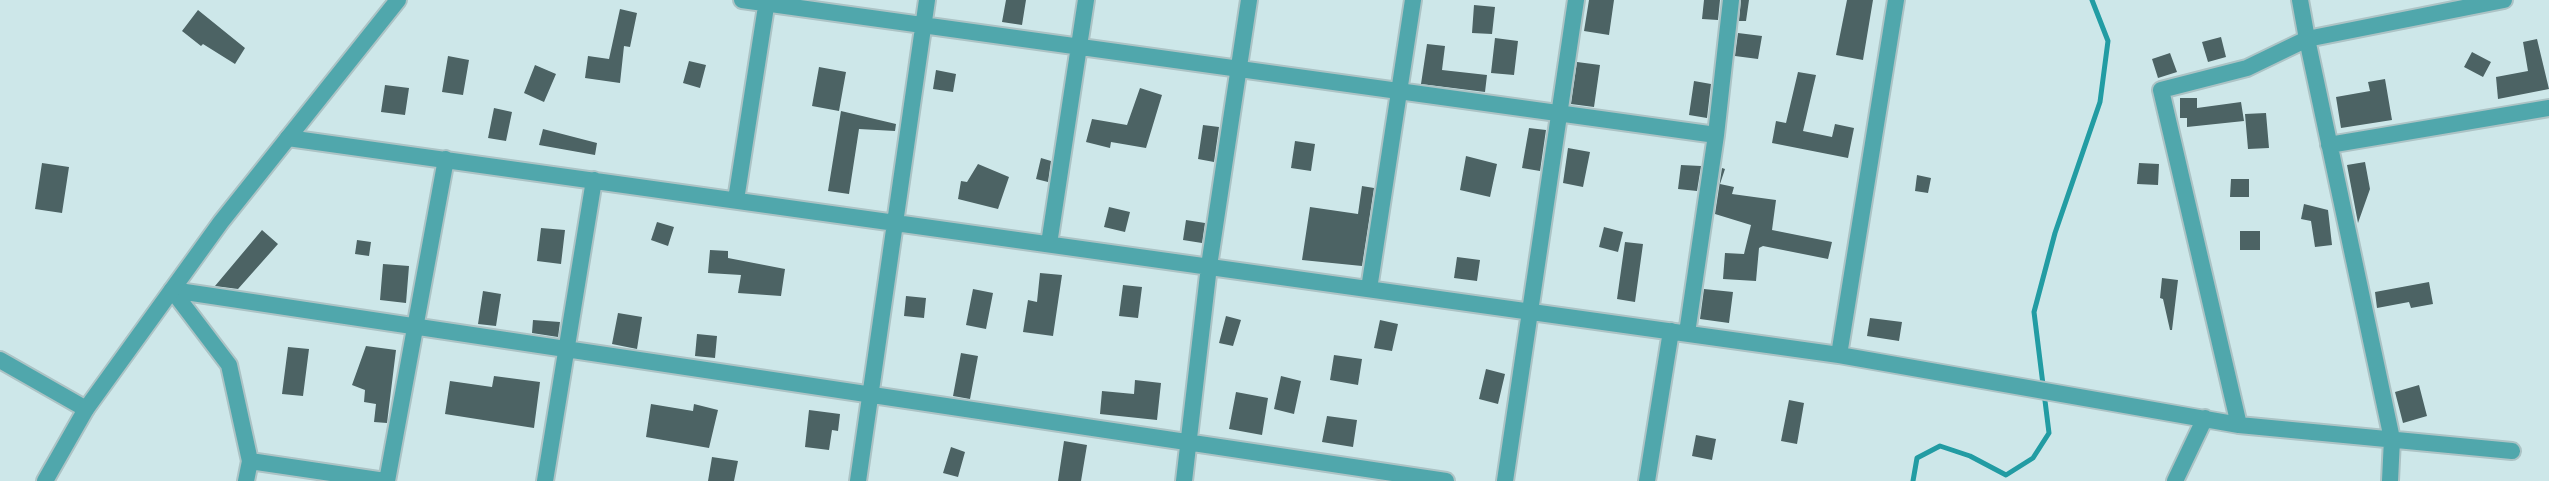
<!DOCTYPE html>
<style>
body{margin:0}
canvas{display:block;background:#cde7e9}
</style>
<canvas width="2549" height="481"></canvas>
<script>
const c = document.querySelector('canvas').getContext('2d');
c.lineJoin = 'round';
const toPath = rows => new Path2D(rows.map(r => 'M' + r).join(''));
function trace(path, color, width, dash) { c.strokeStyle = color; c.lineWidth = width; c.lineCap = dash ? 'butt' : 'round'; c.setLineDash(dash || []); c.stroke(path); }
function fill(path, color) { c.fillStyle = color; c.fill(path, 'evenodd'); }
const stream = toPath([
 [1913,481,1917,458,1940,446,1970,456,2006,475,2033,458,2049,433,2034,312,2055,233,2100,102,2108,41,2092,0]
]);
const building = toPath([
 [1006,0,1026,0,1022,25,1002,22],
 [1589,0,1614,0,1609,35,1584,31],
 [1704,0,1720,0,1718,20,1702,19],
 [1741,0,1749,0,1746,21,1739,21],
 [1847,0,1873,0,1863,60,1836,55],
 [1474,5,1495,7,1492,34,1472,33],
 [620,9,637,13,630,47,624,46,620,83,585,78,588,56,609,59],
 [198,10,245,48,235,64,203,44,201,46,182,31],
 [1738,33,1762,36,1758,59,1735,56],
 [2221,37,2226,57,2208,62,2202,42],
 [1495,38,1518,41,1514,75,1491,73],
 [2537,39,2549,89,2498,99,2496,77,2528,71,2523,42],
 [1427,44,1445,46,1442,70,1487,75,1485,92,1421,84],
 [2472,52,2491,62,2483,77,2464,67],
 [2170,53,2177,72,2158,78,2152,59],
 [448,56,469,60,463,95,442,92],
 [689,61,706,65,700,88,683,83],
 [1577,62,1600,65,1594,107,1571,104],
 [535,65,556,74,544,102,524,93],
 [819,67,846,72,839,111,812,106],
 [936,70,956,74,953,92,933,89],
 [1798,72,1816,75,1803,131,1832,137,1835,124,1854,128,1848,158,1772,143,1776,121,1786,123],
 [2385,79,2392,120,2341,128,2336,97,2370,91,2368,82],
 [1694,81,1711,84,1707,118,1689,115],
 [385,85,409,88,405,115,381,112],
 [1140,88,1162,95,1146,148,1111,142,1110,148,1086,142,1092,119,1127,125],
 [2180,98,2197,98,2197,108,2241,102,2244,121,2187,127,2187,118,2180,118],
 [494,108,512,112,506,141,488,138],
 [841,111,896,124,895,131,859,129,849,194,828,191],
 [2266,113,2269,148,2248,149,2245,114],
 [1203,125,1219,127,1214,162,1198,159],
 [1529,128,1546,130,1540,171,1522,168],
 [543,129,597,143,595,155,539,145],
 [1295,141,1315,144,1311,171,1291,168],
 [1568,148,1590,152,1583,187,1563,183],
 [1466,156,1497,164,1490,197,1460,190],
 [1041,158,1051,161,1048,182,1036,179],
 [2365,162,2370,189,2358,223,2347,165],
 [42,163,69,167,62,213,35,209],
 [2139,163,2159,164,2158,185,2137,184],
 [978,164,1009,177,998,209,958,199,961,181,967,182],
 [1681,165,1701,166,1697,191,1678,189],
 [1722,168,1725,169,1720,184,1734,187,1732,194,1776,200,1772,230,1832,242,1828,259,1763,246,1759,248,1756,281,1723,279,1725,253,1744,254,1751,225,1715,214],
 [1917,175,1931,178,1928,193,1915,191],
 [2231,179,2249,179,2249,197,2230,197],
 [1362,186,1374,188,1362,266,1302,260,1310,207,1358,214],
 [2304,204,2328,210,2332,245,2315,247,2311,221,2301,219],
 [1109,207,1130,212,1125,232,1104,227],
 [1186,220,1205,223,1202,243,1183,240],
 [657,222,674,227,668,246,651,240],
 [1604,227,1623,232,1618,252,1599,247],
 [541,228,565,230,561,264,537,261],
 [262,230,278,244,238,289,215,286],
 [2240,231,2260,231,2260,250,2240,250],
 [357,240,371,242,369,256,355,254],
 [1625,242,1643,244,1635,302,1617,299],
 [710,250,728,251,728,258,785,269,781,296,738,293,741,275,708,273],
 [1457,257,1480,260,1477,281,1454,278],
 [383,264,409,266,406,303,380,300],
 [1040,273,1062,275,1053,336,1023,332,1028,300,1037,302],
 [2162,278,2178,280,2172,330,2170,330,2163,299,2160,298],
 [2429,282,2433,304,2411,308,2409,302,2377,308,2375,292],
 [1123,285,1142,287,1138,318,1119,316],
 [973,289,993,293,986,329,966,325],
 [1704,289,1733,292,1729,323,1700,319],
 [483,291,501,294,496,326,478,324],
 [906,296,926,298,924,318,904,316],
 [618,313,642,317,637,349,612,344],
 [1226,316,1241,320,1233,346,1219,343],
 [1870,318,1902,322,1899,341,1867,336],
 [533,320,560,322,558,337,532,333],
 [1380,320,1398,324,1392,351,1374,348],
 [697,334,717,336,715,358,695,356],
 [366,346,396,350,387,423,374,422,376,404,364,402,365,390,352,385],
 [288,347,309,349,303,396,282,394],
 [961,353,978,356,970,399,953,396],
 [1334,355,1362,359,1358,385,1330,380],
 [1486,369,1505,374,1498,404,1479,399],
 [494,376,540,382,534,428,445,414,450,381,492,387],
 [1281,376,1301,381,1294,414,1274,409],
 [1135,380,1161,383,1157,420,1100,414,1102,391,1134,394],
 [2419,385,2427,416,2403,423,2395,392],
 [1236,392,1268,398,1262,435,1229,429],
 [1789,400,1804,403,1797,444,1781,441],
 [651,404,693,411,694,404,718,410,709,448,646,437],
 [809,410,840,414,838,431,832,430,829,450,805,447],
 [1327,416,1357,420,1353,447,1322,442],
 [1696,435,1716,439,1712,460,1692,456],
 [1064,441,1087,445,1081,481,1058,481],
 [951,447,965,452,958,477,943,473],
 [712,457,738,461,734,481,708,481]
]);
const minor = toPath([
 [742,0,1716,135],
 [288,138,1839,355,2239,425,2512,451],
 [2329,145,2549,108],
 [736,200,767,0],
 [1049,244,1086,0],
 [1369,289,1413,0],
 [172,290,1446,481],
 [172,290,229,365,250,461,246,481],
 [1687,333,1716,135,1731,0],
 [1839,355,1896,0],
 [0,360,86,409],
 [2239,425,2161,90,2247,68,2307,39,2300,0],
 [250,461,385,481],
 [387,481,446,159],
 [545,481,594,180],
 [858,481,927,0],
 [1184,481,1209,266,1249,0],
 [1505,481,1576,0],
 [1647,481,1671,331],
 [2175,481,2205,418],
 [2390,481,2392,439,2307,39,2504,0]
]);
const tertiary = toPath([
 [45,481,86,409,221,222,398,0]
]);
trace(stream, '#229ca3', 5);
fill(building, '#4c6364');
trace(minor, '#acc3c5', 20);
trace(tertiary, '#acc3c5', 20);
trace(minor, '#50a7ac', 16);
trace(tertiary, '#50a7ac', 16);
</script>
